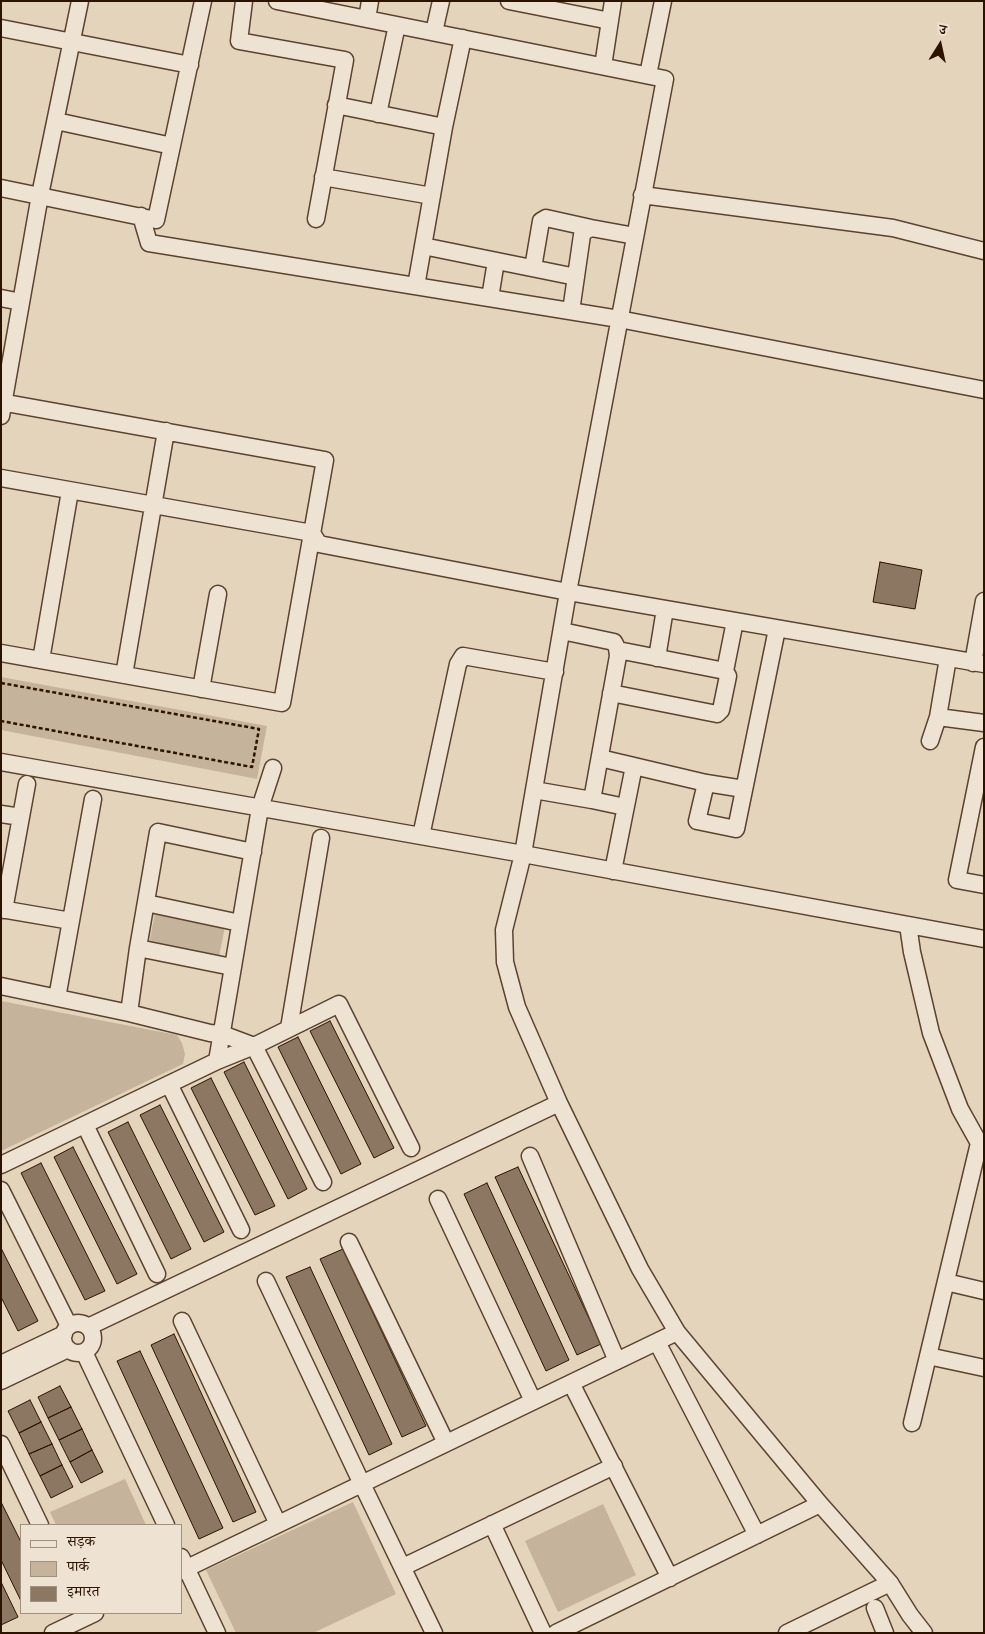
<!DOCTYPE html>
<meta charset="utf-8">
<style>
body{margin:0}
#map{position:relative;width:985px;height:1634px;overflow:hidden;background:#e5d4bc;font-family:"IM FELL Double Pica","Noto Serif Devanagari",serif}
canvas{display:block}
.frame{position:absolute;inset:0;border:2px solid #2c1300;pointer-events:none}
.legend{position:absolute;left:20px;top:1524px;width:162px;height:90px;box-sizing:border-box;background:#eee3d3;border:1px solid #a0907f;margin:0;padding:6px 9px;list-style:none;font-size:15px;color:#2c1300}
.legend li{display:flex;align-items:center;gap:10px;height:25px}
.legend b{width:25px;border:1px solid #a0907f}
.north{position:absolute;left:915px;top:20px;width:50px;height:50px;-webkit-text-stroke:4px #eee3d3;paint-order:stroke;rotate:10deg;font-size:14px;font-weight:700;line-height:20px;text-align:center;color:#2c1300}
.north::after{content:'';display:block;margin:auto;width:18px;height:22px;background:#2c1300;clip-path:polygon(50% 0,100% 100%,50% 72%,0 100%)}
</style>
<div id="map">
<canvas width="985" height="1634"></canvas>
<div class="frame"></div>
<ul class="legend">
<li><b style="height:6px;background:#eee3d3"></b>सड़क</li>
<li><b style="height:14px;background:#c6b39c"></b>पार्क</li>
<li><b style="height:14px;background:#8c7762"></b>इमारत</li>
</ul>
<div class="north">उ</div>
</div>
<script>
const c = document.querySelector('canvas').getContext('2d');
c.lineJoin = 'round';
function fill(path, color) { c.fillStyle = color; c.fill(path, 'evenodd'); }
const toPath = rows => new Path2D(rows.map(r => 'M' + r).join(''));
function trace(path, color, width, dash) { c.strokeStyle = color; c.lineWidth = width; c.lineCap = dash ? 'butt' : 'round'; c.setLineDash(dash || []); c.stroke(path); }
const green = toPath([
 [1,677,267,726,257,779,1,730],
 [155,913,225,926,219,957,149,944],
 [1,1001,177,1035,182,1043,185,1054,183,1064,1,1151],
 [125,1479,146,1525,56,1525,50,1512],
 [353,1502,396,1594,313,1633,236,1633,206,1570],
 [603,1504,636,1575,558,1612,525,1541]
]);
const building = toPath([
 [880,562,922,570,915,609,873,602,880,562],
 [330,1021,394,1148,374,1158,310,1031,330,1021],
 [298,1037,361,1164,341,1174,278,1047,298,1037],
 [244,1062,307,1189,288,1199,224,1072,244,1062],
 [211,1078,275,1206,255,1215,191,1088,211,1078],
 [160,1105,224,1232,204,1242,140,1115,160,1105],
 [128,1122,191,1249,171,1259,108,1132,128,1122],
 [73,1147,137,1274,117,1284,54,1157,73,1147],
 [41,1163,105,1291,85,1300,21,1173,41,1163],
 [518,1167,601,1344,577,1355,495,1177,518,1167],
 [487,1183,569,1360,546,1371,464,1194,487,1183],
 [1,1248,38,1321,18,1331,1,1297,1,1248],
 [343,1249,426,1426,402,1437,320,1259,343,1249],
 [310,1267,392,1444,369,1455,286,1277,310,1267],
 [174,1334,256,1512,233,1522,151,1345,174,1334],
 [140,1351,223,1528,199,1539,117,1361,140,1351],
 [60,1386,71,1407,48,1418,38,1397,60,1386],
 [30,1400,41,1422,19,1433,8,1411,30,1400],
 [71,1407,82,1429,59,1440,48,1418,71,1407],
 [41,1422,52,1444,29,1454,19,1433,41,1422],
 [82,1429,92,1450,70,1462,59,1440,82,1429],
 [52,1444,62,1465,40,1476,29,1454,52,1444],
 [92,1450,103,1472,81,1483,70,1462,92,1450],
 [62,1465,73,1487,51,1498,40,1476,62,1465],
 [1,1502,21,1542,21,1601,1,1560,1,1502],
 [1,1582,18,1617,1,1625,1,1582]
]);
const path = toPath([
 [1,683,259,729,252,767,1,721]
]);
const minor = toPath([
 [244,1,239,41,345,60,316,219],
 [277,1,665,79,568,592,523,854,504,930,505,962,517,1007,559,1103,640,1269,677,1332,820,1504,890,1583,910,1615,924,1633],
 [509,1,610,21],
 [367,19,370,1],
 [1,28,190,65],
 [434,32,441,1],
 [603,66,613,1],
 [648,75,663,1],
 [336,105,444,127],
 [378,114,397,25],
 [56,121,172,146],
 [323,177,432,196],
 [1,188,156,220,203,1],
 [642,195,893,228,984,251],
 [141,216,149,243,619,319,984,390],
 [423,246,576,277],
 [533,268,541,221,546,218,591,228],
 [416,286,444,127,463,38],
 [1,298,21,302],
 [490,298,496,261],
 [571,311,582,235,585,231,591,228,635,236],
 [1,402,325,460,282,703,1,653],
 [1,416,40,195,80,1],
 [1,478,312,533,319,544,568,592,984,664],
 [562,631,614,642,617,648,618,656,592,800],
 [657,658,665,609],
 [41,660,70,491],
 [973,663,984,601],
 [725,671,735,621],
 [124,675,166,431],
 [201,689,218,594],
 [611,693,717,714,721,710,728,676,725,671,618,650],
 [938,717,984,723],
 [930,741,938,717,948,658],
 [984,747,957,880,984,885],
 [600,758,706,783,744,789],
 [1,762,523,854,984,939],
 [706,783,697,821,736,829,777,629],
 [534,790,592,800,625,807],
 [1,814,21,817],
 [421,836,458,664,463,656,555,672],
 [613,871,634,766],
 [146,903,240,923],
 [1,909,71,921],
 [4,910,27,784],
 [908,925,912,952,931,1033,960,1109,979,1143,984,1144],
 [138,948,232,967],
 [1,986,129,1013,210,1033,222,1034,254,1046,323,1182],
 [57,998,93,799],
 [129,1013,138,948,158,832,253,852],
 [289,1028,321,838],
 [217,1061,260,808,273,768],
 [169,1084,241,1230],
 [85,1125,157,1274],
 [530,1156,617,1361],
 [1,1165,217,1061,254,1046,339,1004,411,1148],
 [1,1190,69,1326],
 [438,1199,533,1401],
 [349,1242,446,1443],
 [266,1281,362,1484,434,1633],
 [946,1282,984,1291],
 [182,1321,278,1524],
 '63 1338a15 15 0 1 1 30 0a15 15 0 1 1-30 0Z',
 [88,1327,559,1103],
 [657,1342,757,1535],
 [84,1352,166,1525],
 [928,1356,984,1368],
 [1,1364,64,1334],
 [1,1381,68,1349],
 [571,1383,670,1578],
 [912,1423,979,1143],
 [1,1444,40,1525],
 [492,1524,543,1633],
 [181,1557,217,1633],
 [403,1567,614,1466],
 [181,1571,677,1332],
 [875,1608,885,1633],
 [53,1633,95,1613],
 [556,1633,820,1504],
 [787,1633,890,1583]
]);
fill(green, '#c6b39c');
fill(building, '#8c7762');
trace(building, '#2c1300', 1);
trace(minor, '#5a432f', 19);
trace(path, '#2c1300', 2.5, [4, 2.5]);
trace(minor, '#eee3d3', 16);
</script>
